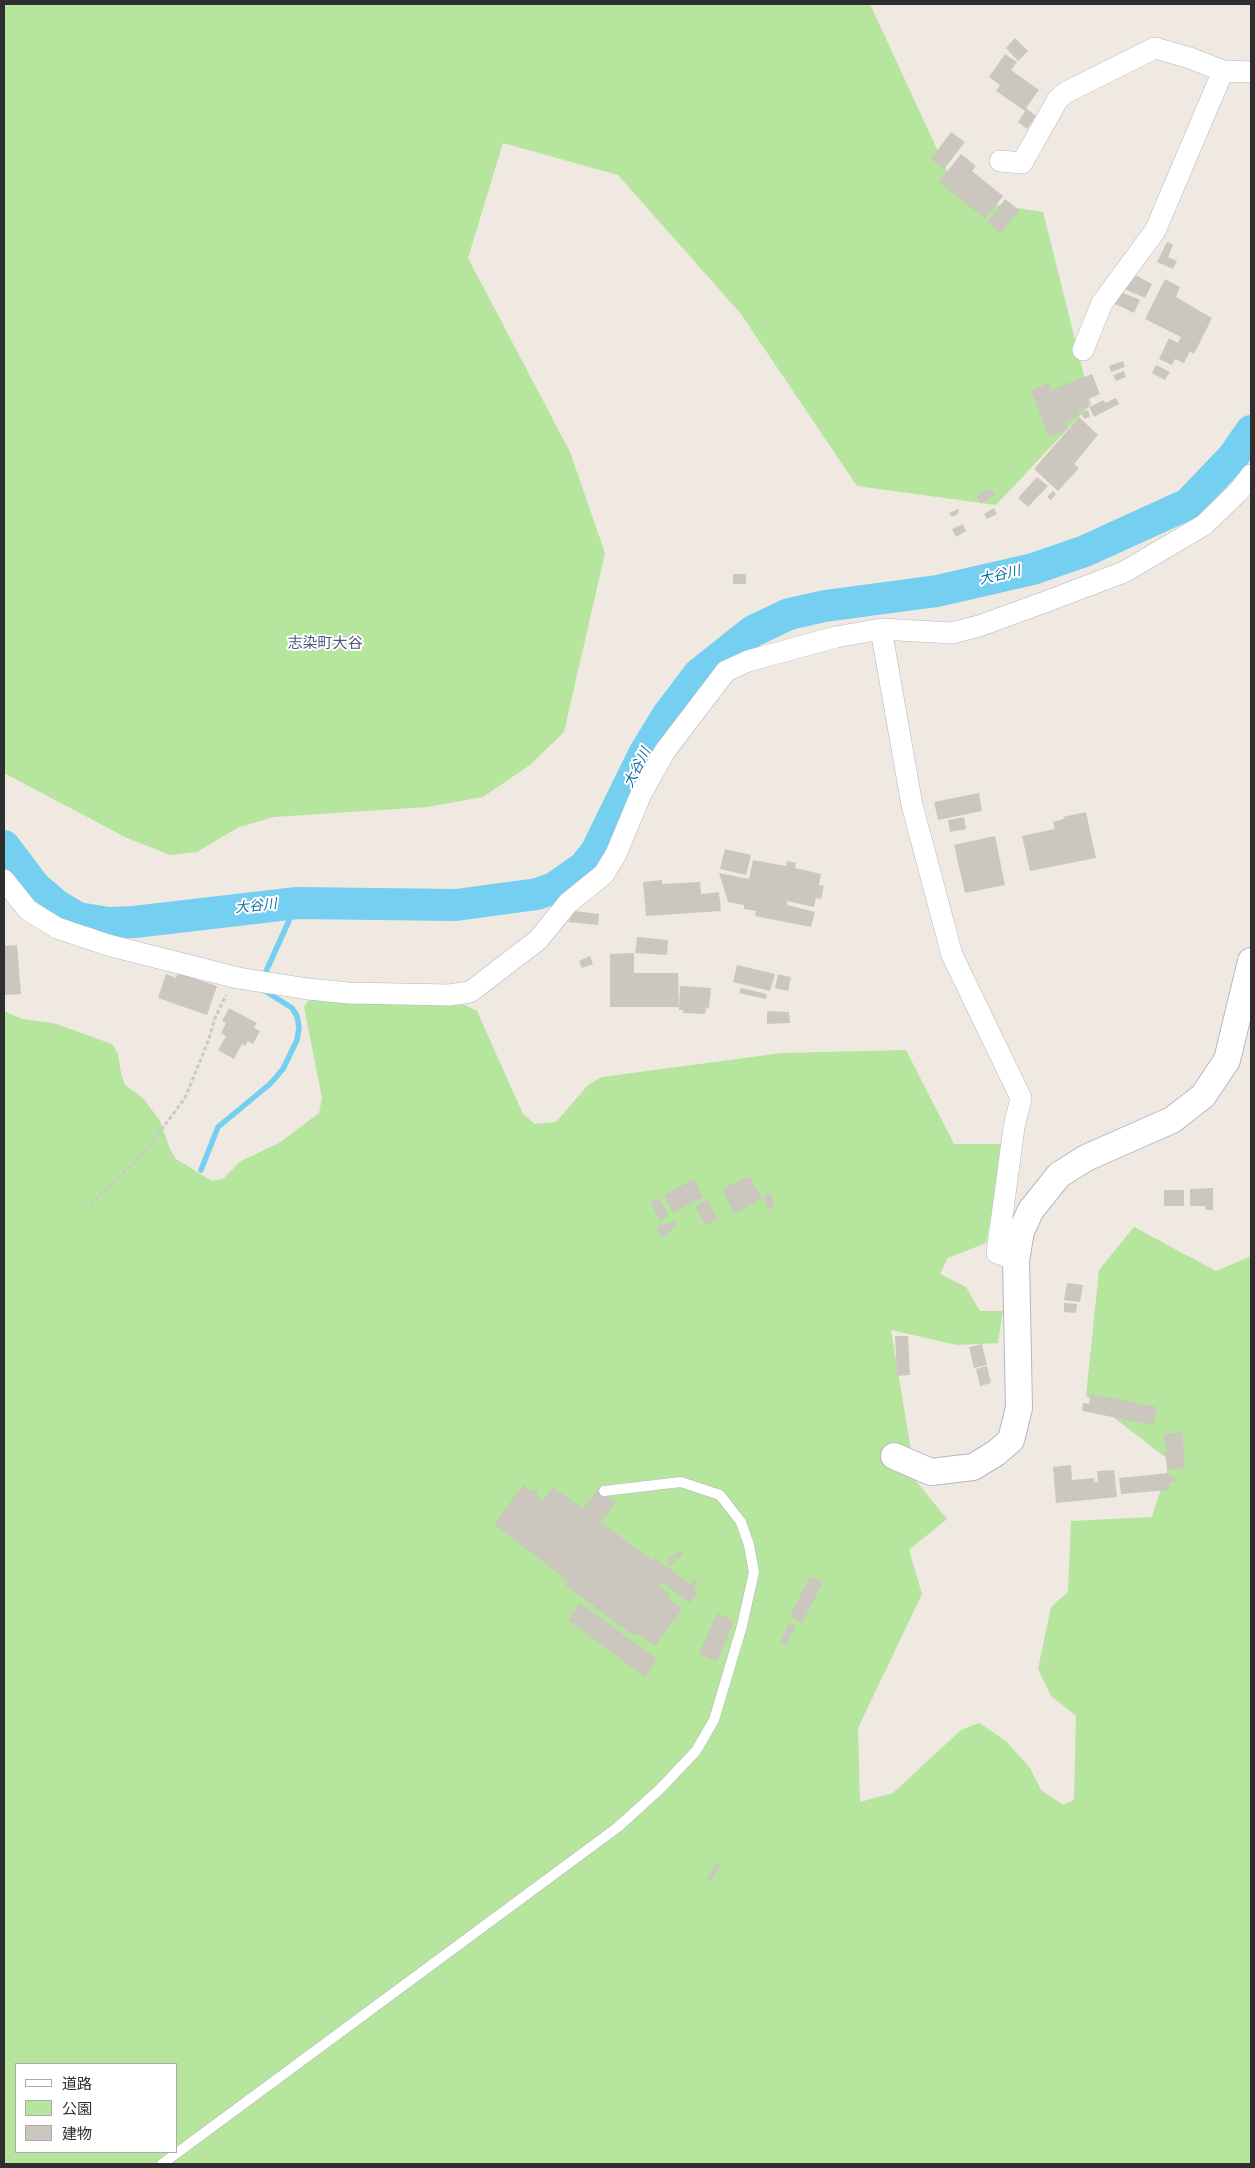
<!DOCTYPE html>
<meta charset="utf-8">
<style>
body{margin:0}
#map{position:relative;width:1255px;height:2168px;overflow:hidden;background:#efe9e1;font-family:"Nunito Sans","Noto Sans JP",sans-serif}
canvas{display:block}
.frame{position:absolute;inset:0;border:5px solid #2e2e2e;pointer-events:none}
.legend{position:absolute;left:15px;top:2063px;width:162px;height:90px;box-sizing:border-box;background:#fff;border:1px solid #ababab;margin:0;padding:6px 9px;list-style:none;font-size:15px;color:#2e2e2e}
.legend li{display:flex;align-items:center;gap:10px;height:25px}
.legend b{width:25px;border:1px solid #ababab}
</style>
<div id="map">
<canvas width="1255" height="2168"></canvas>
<div class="frame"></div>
<ul class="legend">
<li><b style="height:6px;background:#fff"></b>道路</li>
<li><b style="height:14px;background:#b6e59e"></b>公園</li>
<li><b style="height:14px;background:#cbc7bf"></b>建物</li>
</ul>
</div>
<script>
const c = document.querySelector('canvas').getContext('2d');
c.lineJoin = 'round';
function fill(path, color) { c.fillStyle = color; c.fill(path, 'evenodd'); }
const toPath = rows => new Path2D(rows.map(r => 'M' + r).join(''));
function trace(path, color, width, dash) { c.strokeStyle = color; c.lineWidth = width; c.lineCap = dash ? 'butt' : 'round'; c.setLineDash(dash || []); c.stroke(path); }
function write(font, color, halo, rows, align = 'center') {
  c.font = font + ' "Nunito Sans","Noto Sans JP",sans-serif'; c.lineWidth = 4; c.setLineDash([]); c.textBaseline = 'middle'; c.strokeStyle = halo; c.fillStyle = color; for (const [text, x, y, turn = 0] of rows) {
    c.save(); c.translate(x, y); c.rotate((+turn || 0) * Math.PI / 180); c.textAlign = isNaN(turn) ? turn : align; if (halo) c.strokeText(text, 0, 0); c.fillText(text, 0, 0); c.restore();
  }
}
const green = toPath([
 [4,4,870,4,960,199,1043,212,1091,404,996,505,857,486,741,314,618,175,503,143,468,258,570,452,605,553,564,732,530,765,483,797,427,807,274,817,239,827,197,852,170,855,127,838,4,773],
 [316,999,411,1005,465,1005,477,1011,523,1114,535,1124,556,1122,588,1085,602,1077,782,1053,906,1050,954,1144,1004,1144,986,1243,948,1258,940,1274,966,1287,980,1311,1003,1311,998,1343,957,1345,891,1330,916,1481,947,1519,909,1550,922,1594,858,1728,860,1802,893,1793,961,1730,979,1723,1006,1741,1030,1768,1041,1790,1063,1805,1074,1800,1076,1716,1051,1696,1038,1669,1051,1607,1068,1592,1071,1521,1152,1517,1170,1461,1086,1396,1099,1270,1134,1227,1216,1271,1251,1256,1251,2164,4,2164,4,1011,22,1019,53,1023,112,1044,118,1054,121,1073,125,1085,144,1099,160,1121,170,1149,176,1159,212,1181,223,1179,241,1161,279,1143,319,1113,322,1098,304,1007,308,1001],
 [16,2064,176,2064,176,2152,16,2152]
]);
const stream = toPath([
 [263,978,297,903],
 [201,1170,218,1127,270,1084,283,1069,297,1040,299,1027,297,1016,292,1008,262,989]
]);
const river = toPath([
 [4,846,35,887,56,905,78,918,108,923,134,922,297,903,456,905,537,894,554,888,584,867,596,852,644,754,668,715,699,674,753,631,789,614,825,606,937,591,1033,569,1085,551,1188,504,1233,457,1251,431]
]);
const building = toPath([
 [1015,38,1028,51,1018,61,1006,48],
 [1005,54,1017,62,1011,70,1039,90,1026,108,1036,116,1027,129,1018,122,1025,111,996,91,1000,85,989,77],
 [951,132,965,142,944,169,931,159],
 [961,154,976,166,972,171,1003,196,985,219,939,182],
 [1005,199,1019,210,1001,233,987,222],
 [1167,242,1173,245,1168,257,1177,261,1173,269,1157,262],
 [1130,272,1152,284,1145,298,1122,288],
 [1165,279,1180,287,1176,297,1212,318,1194,354,1190,351,1184,363,1175,359,1172,365,1159,359,1169,338,1178,343,1181,337,1145,319],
 [1121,292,1140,300,1134,313,1115,304],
 [1123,361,1125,367,1111,372,1109,366],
 [1156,365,1170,372,1165,380,1152,373],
 [1124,371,1126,377,1116,381,1113,375],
 [1092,374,1100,394,1088,399,1089,407,1078,411,1080,416,1065,421,1068,429,1049,437,1031,390,1049,383,1051,390],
 [1116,398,1119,404,1094,417,1089,407,1104,400,1105,403],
 [1088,410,1090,417,1084,419,1081,413],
 [1079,417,1098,435,1074,464,1079,468,1058,491,1034,469],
 [1037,477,1048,486,1028,507,1018,498],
 [990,488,995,495,981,504,976,496],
 [1053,491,1056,494,1051,500,1047,497],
 [994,508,997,514,987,519,984,514],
 [959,509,958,514,952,517,949,513],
 [963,524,966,531,956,537,952,529],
 [733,574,746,574,746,584,733,584],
 [979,793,982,811,938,820,934,802],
 [1086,812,1096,858,1030,871,1022,836,1055,829,1053,822,1064,819,1063,817],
 [964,817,966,829,950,832,948,820],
 [995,836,1005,885,965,893,954,845],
 [725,849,751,855,746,875,720,869],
 [753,860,786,866,787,861,796,863,795,868,821,874,819,885,824,886,821,899,816,898,814,907,787,901,787,905,815,912,811,927,755,916,756,911,744,909,744,905,728,902,719,873,749,879],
 [662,880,662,884,700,882,701,894,719,892,721,911,646,916,643,882],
 [575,911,599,914,598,925,568,922],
 [637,937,668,940,667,955,635,953],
 [17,945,21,994,4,995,4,946],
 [634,953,634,973,678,973,679,1007,610,1007,610,954],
 [590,956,593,964,582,968,579,961],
 [737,965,775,974,770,991,733,982],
 [178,973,217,986,207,1015,158,998,166,974,176,978],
 [778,974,791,977,788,991,775,988],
 [680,986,711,988,709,1008,706,1008,705,1014,683,1013,683,1010,679,1010],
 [741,988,767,994,766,999,739,993],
 [229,1008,257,1023,254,1028,260,1031,253,1044,248,1041,245,1046,242,1044,234,1059,218,1050,226,1036,221,1033,226,1023,222,1021],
 [767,1011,789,1012,790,1023,767,1024],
 [750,1176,762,1199,734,1214,722,1189],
 [694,1179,703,1197,673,1213,664,1195],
 [1213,1188,1213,1210,1206,1210,1205,1206,1190,1206,1190,1189],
 [1164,1190,1184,1190,1184,1206,1164,1206],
 [770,1193,775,1206,768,1209,763,1196],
 [659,1198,669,1215,660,1220,650,1202],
 [707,1200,718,1219,705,1225,695,1206],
 [674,1221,676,1225,666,1236,658,1235,657,1228,661,1224,667,1224],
 [1067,1283,1083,1285,1080,1302,1064,1300],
 [1064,1303,1077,1304,1076,1313,1064,1312],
 [895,1336,908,1336,910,1375,897,1376],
 [982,1344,987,1365,974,1368,969,1347],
 [987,1366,991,1383,980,1386,976,1369],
 [1091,1394,1157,1407,1153,1425,1082,1411,1083,1403,1089,1404],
 [1182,1432,1185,1468,1167,1470,1164,1434],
 [1071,1465,1072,1480,1094,1478,1094,1482,1098,1482,1097,1471,1114,1470,1117,1497,1056,1503,1053,1467],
 [1169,1473,1169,1476,1175,1476,1176,1482,1170,1483,1170,1490,1121,1494,1119,1478],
 [523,1485,532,1492,534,1489,538,1492,536,1496,543,1501,553,1487,583,1509,598,1489,616,1502,601,1522,653,1561,655,1558,690,1584,694,1580,697,1582,694,1587,698,1592,690,1603,662,1582,659,1586,670,1595,668,1598,682,1609,655,1646,637,1633,634,1636,565,1585,568,1581,494,1524],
 [679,1550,683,1553,678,1559,673,1556],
 [672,1556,676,1560,670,1566,666,1563],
 [810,1576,823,1582,802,1623,790,1616],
 [580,1603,657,1659,645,1677,568,1620],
 [717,1613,734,1621,717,1662,699,1654],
 [790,1622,796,1625,786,1646,780,1643],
 [716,1864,720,1866,711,1881,707,1879]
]);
const path = toPath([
 [90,1205,144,1153,185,1098,209,1039,215,1018,226,995]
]);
const service = toPath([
 [162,2164,618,1827,660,1789,696,1751,714,1720,742,1626,754,1572,749,1545,741,1522,720,1495,681,1482,604,1491]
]);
const minor = toPath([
 [1000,161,1022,163,1058,99,1065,93,1155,48,1190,58,1223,71,1251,72],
 [1083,350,1102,303,1155,231,1223,71],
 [881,629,912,805,952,955,1021,1098,1014,1127,997,1253,1016,1260],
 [4,880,28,910,57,928,108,945,238,978,308,989,349,993,449,995,470,992,538,940,568,903,604,874,616,854,641,794,665,751,726,671,748,661,836,637,881,629,952,633,979,626,1045,602,1124,572,1204,525,1239,491,1251,475]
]);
const tertiary = toPath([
 [894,1456,931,1472,973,1467,996,1453,1011,1440,1019,1408,1016,1260,1021,1231,1031,1210,1059,1175,1086,1158,1172,1120,1203,1096,1227,1060,1251,961]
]);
const waterNames = [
 ["大谷川",1000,576,-13],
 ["大谷川",638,768,-63],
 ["大谷川",256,907,-6]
];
const quarterNames = [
 ["志染町大谷",325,644]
];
fill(green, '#b6e59e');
trace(stream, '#75cff0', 5.5);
trace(river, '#75cff0', 32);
fill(building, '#cbc7bf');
trace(service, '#b4b7c1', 11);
trace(minor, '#b4b7c1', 22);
trace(tertiary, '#b4b7c1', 28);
trace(path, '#c9c9c9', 3, [4, 2.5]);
trace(service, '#fff', 10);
trace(minor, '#fff', 21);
trace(tertiary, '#fff', 26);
write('italic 14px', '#0d6fa3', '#fff', waterNames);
write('15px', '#4d5680', '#fff', quarterNames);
</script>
